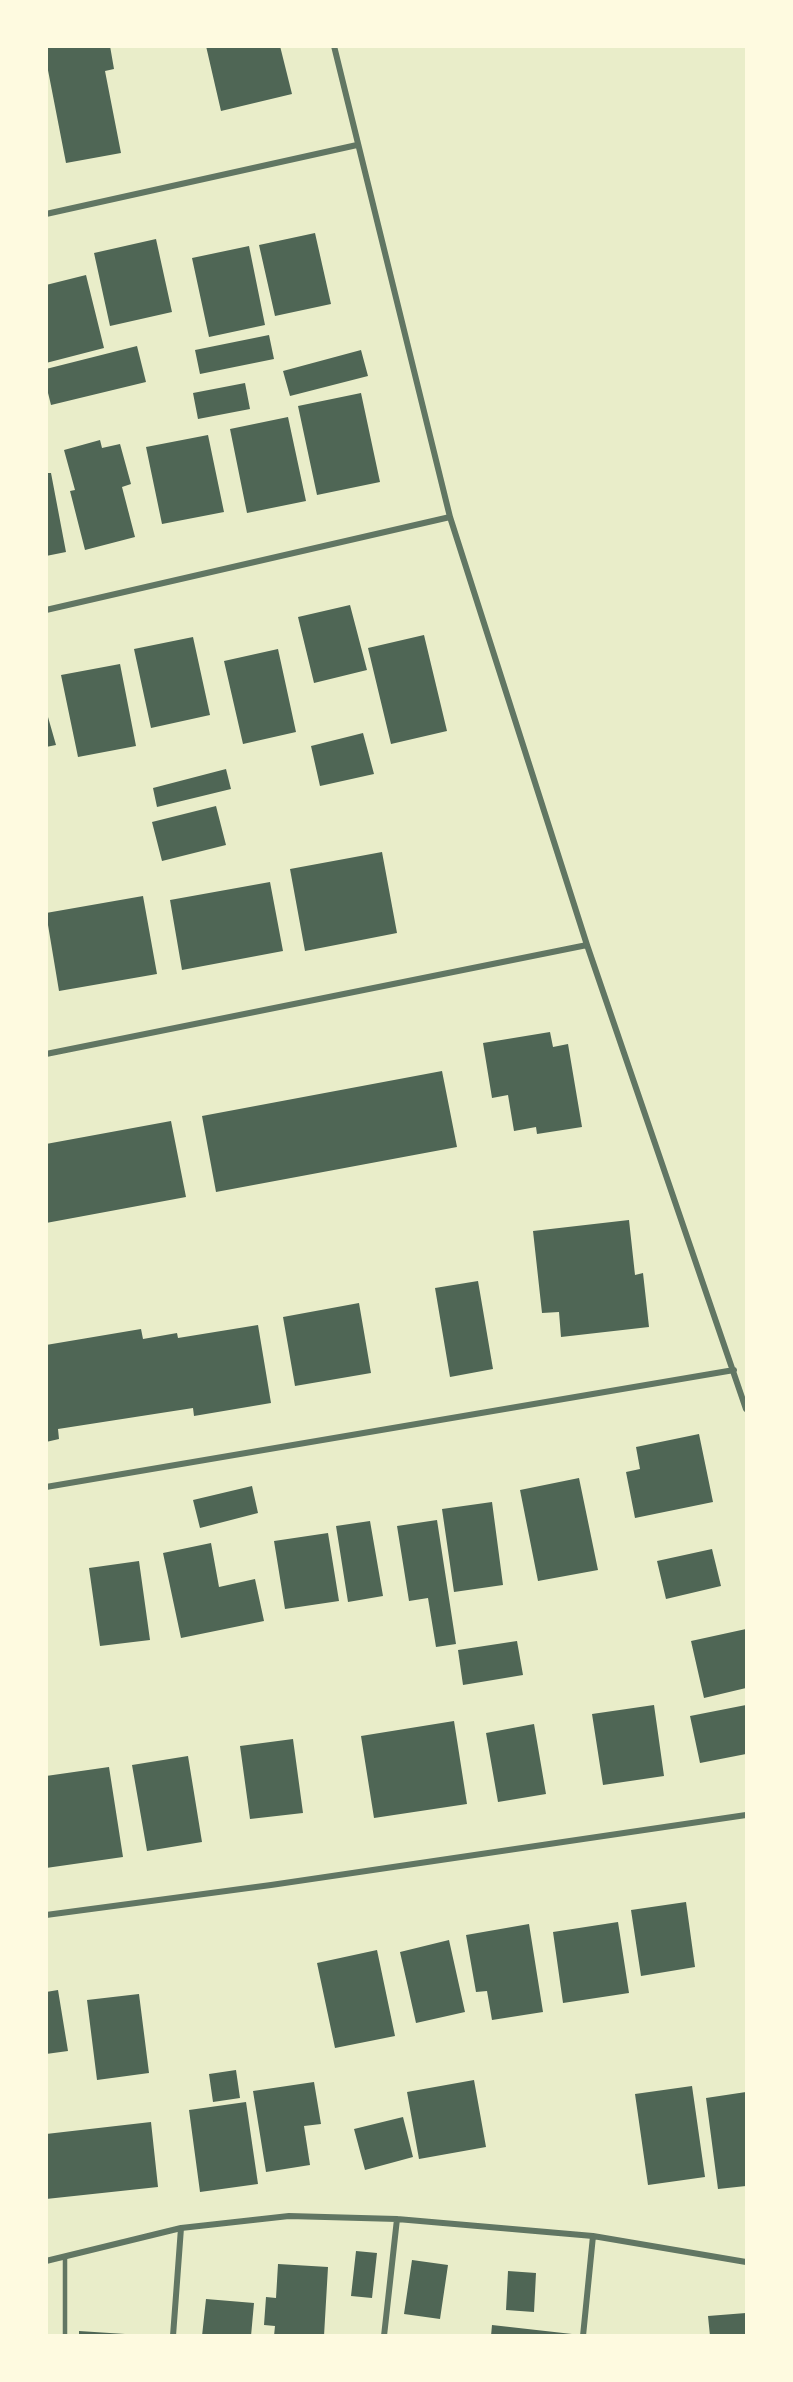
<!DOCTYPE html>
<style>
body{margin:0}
#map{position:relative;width:793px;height:2382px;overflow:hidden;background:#e9edc9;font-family:Inter,sans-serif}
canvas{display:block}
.frame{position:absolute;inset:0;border:48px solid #fefae0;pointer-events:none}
</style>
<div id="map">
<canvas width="793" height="2382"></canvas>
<div class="frame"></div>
</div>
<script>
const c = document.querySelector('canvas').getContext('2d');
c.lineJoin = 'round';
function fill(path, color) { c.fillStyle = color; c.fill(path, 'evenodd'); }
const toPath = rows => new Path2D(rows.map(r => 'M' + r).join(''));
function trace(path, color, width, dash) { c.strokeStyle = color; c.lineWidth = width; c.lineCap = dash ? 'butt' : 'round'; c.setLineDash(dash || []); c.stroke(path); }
const building = toPath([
 [46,46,110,46,114,69,105,71,121,153,66,163,46,60],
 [206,46,280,46,292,94,221,111],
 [315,233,331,304,275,316,259,245],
 [156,239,172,312,110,326,94,253],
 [249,246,265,325,209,337,192,258],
 [86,275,104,348,46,363,46,285],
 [269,335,274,359,200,374,195,350],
 [137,346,146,382,51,405,46,385,46,369],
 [361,350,368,376,290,396,283,371],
 [245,383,250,409,198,419,193,393],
 [361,393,380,482,317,495,298,406],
 [288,417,306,501,247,513,230,429],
 [208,435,224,512,162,524,146,447],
 [100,440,102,448,120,444,131,484,122,487,135,537,85,550,70,491,75,490,64,450],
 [46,473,51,473,66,552,46,556],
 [350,605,367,670,314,683,298,617],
 [424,635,447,731,391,744,368,648],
 [193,637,210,715,151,728,134,649],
 [278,649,296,732,243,744,224,661],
 [120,664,136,746,78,757,61,675],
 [46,710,56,745,46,747],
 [363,733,374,774,320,786,311,746],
 [226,769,231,789,157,807,153,788],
 [216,806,226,845,162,861,152,822],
 [382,852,397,933,305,951,290,869],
 [270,882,283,951,182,970,170,900],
 [143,896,157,974,59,991,46,913],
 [550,1032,553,1047,568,1044,582,1127,537,1134,536,1127,514,1131,508,1095,492,1098,483,1043],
 [442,1071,457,1147,216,1192,202,1116],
 [171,1121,186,1197,46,1223,46,1144],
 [629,1220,635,1275,643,1273,649,1327,561,1337,559,1312,542,1313,533,1231],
 [478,1281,493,1369,450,1377,435,1288],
 [359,1303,371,1373,295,1386,283,1317],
 [258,1325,271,1403,194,1416,193,1408,58,1429,59,1439,46,1442,46,1345,141,1329,143,1339,177,1333,178,1338],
 [699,1434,713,1502,635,1518,626,1472,640,1469,636,1447],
 [579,1478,598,1570,538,1581,520,1490],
 [252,1486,258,1513,200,1528,193,1500],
 [492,1502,503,1585,454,1592,442,1509],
 [437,1520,456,1644,436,1647,428,1598,409,1601,397,1526],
 [370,1521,383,1596,348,1602,336,1526],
 [328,1533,339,1601,285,1609,274,1541],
 [211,1543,219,1587,255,1579,264,1621,181,1638,163,1553],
 [712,1549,721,1586,666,1599,657,1561],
 [139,1561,150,1640,100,1646,89,1568],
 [746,1629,746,1688,704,1698,691,1641],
 [517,1641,523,1675,463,1685,458,1650],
 [654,1705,664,1776,603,1785,592,1714],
 [746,1705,746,1754,700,1763,690,1716],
 [454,1721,467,1804,374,1818,361,1736],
 [534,1724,546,1794,498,1802,486,1733],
 [293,1739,303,1813,250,1819,240,1746],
 [188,1756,202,1842,147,1851,132,1765],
 [109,1767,123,1857,46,1868,46,1776],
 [686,1902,695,1967,641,1976,631,1910],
 [618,1922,629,1993,563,2003,553,1932],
 [529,1924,543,2012,492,2020,487,1991,476,1992,466,1935],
 [449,1940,465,2012,416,2023,400,1952],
 [377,1950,395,2036,335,2048,317,1963],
 [58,1990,68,2051,46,2054,46,1992],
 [139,1994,149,2073,97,2080,87,2000],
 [236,2070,240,2098,213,2102,209,2074],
 [474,2080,486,2147,419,2159,407,2092],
 [314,2082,321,2124,304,2126,310,2165,266,2172,253,2091],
 [692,2086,705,2177,648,2185,635,2094],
 [746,2092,746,2186,718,2189,706,2098],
 [246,2102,258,2184,200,2192,189,2110],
 [403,2117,413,2157,365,2170,354,2129],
 [151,2122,158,2187,46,2199,46,2134],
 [356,2251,377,2253,372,2298,351,2296],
 [412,2260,448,2265,440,2319,404,2314],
 [278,2264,328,2267,324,2336,274,2336,275,2326,264,2325,266,2297,276,2298],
 [508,2271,536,2273,534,2312,506,2310],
 [206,2299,254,2303,251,2336,202,2336],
 [746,2313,746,2336,710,2336,708,2316],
 [492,2325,572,2334,572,2336,491,2336],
 [79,2331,125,2334,125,2336,79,2336]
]);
const service = toPath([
 [65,2257,65,2336]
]);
const minor = toPath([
 [334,46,450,517,587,945,746,1409],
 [46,214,357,145],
 [46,610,450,517],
 [46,1054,587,945],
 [46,1487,734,1370],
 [46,1915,271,1885,746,1815],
 [46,2261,181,2228,289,2216,397,2219,593,2236,746,2262],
 [173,2336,181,2228],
 [384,2336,397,2219],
 [583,2336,593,2236]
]);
fill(building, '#4f6655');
trace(service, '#617663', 4.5);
trace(minor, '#617663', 6);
</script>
